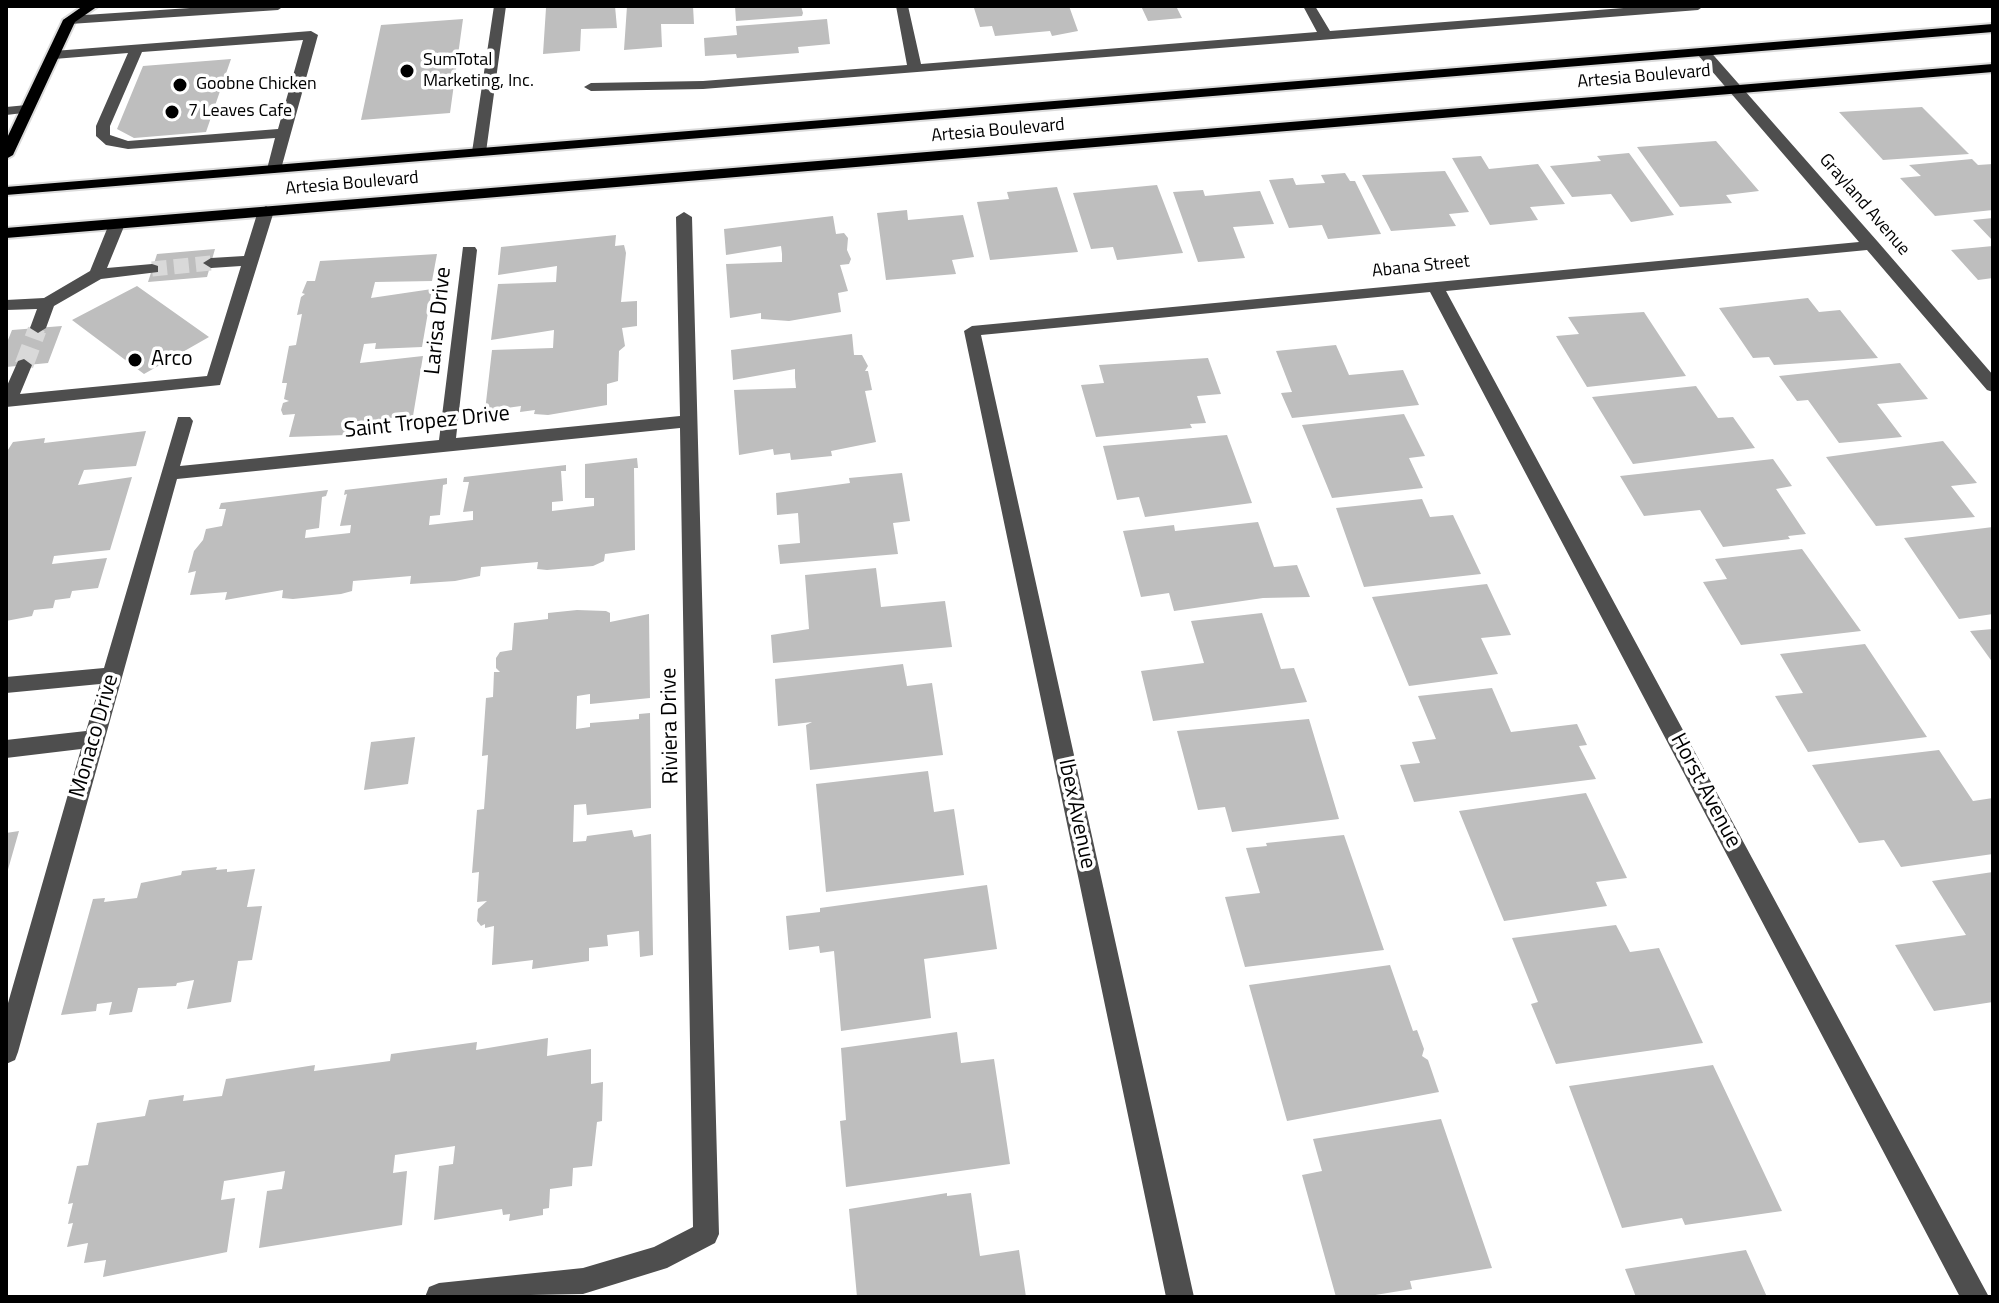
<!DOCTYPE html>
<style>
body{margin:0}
#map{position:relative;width:1999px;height:1303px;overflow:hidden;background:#fff;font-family:"Titillium Web",sans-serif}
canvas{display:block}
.frame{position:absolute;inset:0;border:8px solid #000;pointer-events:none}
</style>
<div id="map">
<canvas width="1999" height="1303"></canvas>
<div class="frame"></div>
</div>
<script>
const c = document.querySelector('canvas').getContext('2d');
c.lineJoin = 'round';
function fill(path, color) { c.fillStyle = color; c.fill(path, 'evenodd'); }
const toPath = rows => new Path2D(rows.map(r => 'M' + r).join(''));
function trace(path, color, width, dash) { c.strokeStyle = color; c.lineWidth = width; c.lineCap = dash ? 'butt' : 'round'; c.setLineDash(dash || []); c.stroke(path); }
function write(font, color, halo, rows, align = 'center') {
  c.font = font + ' "Titillium Web",sans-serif'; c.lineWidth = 7; c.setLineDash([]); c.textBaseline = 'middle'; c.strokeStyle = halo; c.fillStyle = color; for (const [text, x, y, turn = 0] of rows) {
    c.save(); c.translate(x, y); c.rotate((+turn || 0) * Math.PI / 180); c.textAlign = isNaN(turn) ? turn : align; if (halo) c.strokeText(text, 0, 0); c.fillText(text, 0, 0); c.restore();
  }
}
const building = toPath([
 [554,6,615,6,617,28,581,29,580,51,543,54,546,8],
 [627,6,693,6,694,24,661,24,662,47,624,50],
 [735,6,801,6,803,13,802,16,736,21],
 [1069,6,1078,31,1052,36,1050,31,995,36,992,26,980,27,974,8],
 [1141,6,1176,6,1182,18,1148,21],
 [463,19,450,113,361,120,381,25],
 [827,19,830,44,798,47,799,53,737,58,736,54,705,56,704,38,737,35,736,26],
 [231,59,206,132,134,138,117,129,143,66],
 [1922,107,1969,154,1883,160,1839,112],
 [1716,141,1759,191,1726,195,1732,203,1680,207,1637,147],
 [1629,153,1674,215,1631,222,1611,194,1572,197,1550,166,1601,161,1597,156],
 [1481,156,1489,169,1538,164,1565,204,1530,207,1538,220,1490,225,1452,158],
 [1972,159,1978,165,1993,164,1993,210,1935,216,1900,178,1921,176,1909,165],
 [1445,171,1469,212,1449,214,1456,226,1391,231,1362,175],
 [1345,173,1350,181,1355,181,1381,234,1328,239,1322,225,1289,228,1269,180,1293,178,1296,185,1325,183,1321,175],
 [1157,185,1183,253,1117,260,1113,247,1091,249,1073,193],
 [1057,187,1078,252,990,260,977,202,1009,199,1007,192],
 [1203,190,1205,196,1260,191,1274,224,1233,227,1245,258,1198,262,1173,192],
 [907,210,908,220,963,215,974,257,952,260,956,274,886,280,877,213],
 [833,216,836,234,844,233,848,238,847,250,851,259,849,264,840,265,848,291,838,293,841,312,789,321,761,319,761,313,730,318,726,264,782,262,782,254,781,246,726,255,724,229],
 [1993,218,1993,241,1973,220],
 [616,235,615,246,624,245,626,253,621,302,637,301,637,326,622,328,625,346,619,351,618,381,607,384,607,405,548,415,534,414,535,410,520,412,521,406,485,411,492,350,553,348,554,330,491,340,498,284,556,282,557,266,498,275,501,247],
 [1993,246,1993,278,1978,280,1951,250],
 [215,249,207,277,148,282,157,254],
 [437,254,432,281,375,282,371,298,432,289,422,347,375,349,376,343,364,344,360,363,423,356,413,416,379,419,378,425,361,427,360,432,346,435,289,437,295,414,283,415,281,410,283,403,289,401,284,399,287,383,282,383,289,346,296,345,302,314,297,315,301,297,305,294,302,293,307,281,315,281,320,261],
 [137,286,209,337,144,374,72,320],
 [1808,298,1819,312,1840,310,1878,358,1774,365,1769,357,1753,358,1719,308],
 [1644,312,1686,376,1587,387,1556,336,1579,334,1568,317],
 [62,326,48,363,6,367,6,345,12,330],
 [852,334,854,355,862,355,868,366,865,371,868,371,872,390,865,391,876,442,831,451,832,456,791,460,790,453,774,455,773,449,739,455,734,390,796,388,795,378,795,369,733,380,731,350],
 [1336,345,1349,375,1403,370,1419,405,1292,418,1281,393,1292,392,1276,351],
 [1208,358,1221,394,1197,396,1206,423,1190,424,1192,428,1096,437,1081,385,1104,383,1099,365],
 [1900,363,1928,399,1877,404,1902,437,1839,443,1808,400,1797,401,1779,376],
 [1696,386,1718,418,1733,417,1755,448,1633,464,1592,397],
 [1404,414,1425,456,1409,458,1423,488,1332,498,1302,425],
 [146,431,136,466,84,470,78,485,132,477,110,550,54,556,52,564,107,558,98,588,72,591,70,598,55,600,53,608,34,610,32,616,6,621,6,453,13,442,45,438,44,443],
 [1227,435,1252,503,1145,517,1139,497,1117,500,1103,446],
 [1943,441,1977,483,1951,486,1975,517,1876,526,1826,457],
 [637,458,638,468,634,468,635,550,605,554,604,561,593,566,547,570,537,569,538,562,481,567,480,576,455,581,410,584,411,576,353,581,352,591,341,594,293,599,282,598,283,590,225,600,227,592,190,595,196,571,188,573,194,551,203,540,206,529,222,526,226,509,219,509,221,503,328,490,326,496,322,497,319,528,306,530,305,538,350,533,351,525,340,526,347,494,344,495,345,490,447,478,447,484,443,485,440,515,430,516,429,525,473,520,473,511,463,512,469,482,463,482,464,477,566,465,566,471,561,471,563,501,552,502,552,511,594,506,594,498,585,498,585,464],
 [1773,459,1792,486,1776,489,1806,534,1788,536,1790,539,1723,547,1700,510,1644,516,1620,476],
 [902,473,910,521,893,523,898,554,780,564,778,545,800,543,798,513,777,515,776,493,850,483,849,478],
 [1422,499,1430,517,1453,515,1481,574,1364,587,1336,508],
 [1258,522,1274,567,1297,565,1310,597,1263,598,1174,611,1169,593,1141,597,1123,531,1174,525,1175,531],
 [1993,527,1993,614,1959,619,1904,538],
 [1802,549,1861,631,1741,645,1703,582,1727,579,1715,559],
 [876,568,881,607,945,601,952,647,773,663,771,635,809,629,805,575],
 [1487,584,1511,635,1481,638,1498,674,1409,686,1372,597],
 [577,610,606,611,610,613,610,622,649,614,650,698,590,704,590,694,577,696,576,729,590,727,590,723,639,719,639,714,650,713,651,808,587,815,586,804,574,805,573,842,586,841,587,836,632,830,634,837,651,834,653,955,640,957,639,931,607,935,608,946,589,948,589,961,532,969,533,960,492,965,494,926,485,928,485,924,481,926,477,921,478,909,487,901,477,902,479,872,472,873,477,810,484,809,488,755,482,756,486,698,493,697,494,672,500,672,496,668,496,658,500,652,512,650,514,623,548,619,548,613],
 [1262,613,1281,669,1294,668,1307,702,1153,721,1141,671,1204,663,1191,621],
 [1993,629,1993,663,1970,631],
 [1865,644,1927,737,1808,752,1775,696,1803,693,1780,654],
 [903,664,907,686,932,683,943,755,810,770,806,725,812,722,778,726,775,679],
 [1492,688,1511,732,1577,724,1587,745,1579,746,1596,779,1414,802,1400,765,1420,763,1412,742,1436,739,1418,696],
 [1309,719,1339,819,1232,832,1225,807,1198,810,1177,731],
 [415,737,408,784,364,790,371,742],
 [1939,750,1973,801,1993,798,1993,854,1901,867,1884,840,1859,843,1812,765],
 [928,771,934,812,954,809,964,875,826,892,816,784],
 [1586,793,1627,878,1596,882,1607,906,1504,921,1459,811],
 [19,831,7,873,6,873,6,833],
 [1344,835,1384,950,1245,967,1225,897,1260,893,1246,848,1267,846,1266,843],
 [217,867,216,870,227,869,227,872,255,869,247,907,262,906,252,960,238,961,231,1002,187,1009,194,980,177,983,176,986,138,988,132,1012,109,1015,112,1002,97,1004,96,1011,61,1015,93,899,105,898,104,902,137,898,141,883,181,875,182,871],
 [1993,872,1993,1002,1934,1011,1895,945,1966,935,1932,881],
 [987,885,997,949,924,959,931,1018,841,1031,834,951,820,953,819,946,789,950,786,916,820,912,820,908],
 [1616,925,1630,952,1659,948,1703,1043,1556,1064,1531,1004,1538,1002,1512,938],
 [1390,965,1413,1031,1417,1030,1424,1049,1422,1056,1428,1060,1439,1092,1287,1121,1249,985],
 [957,1032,961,1063,994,1059,1010,1164,846,1187,840,1121,846,1120,841,1048],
 [548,1038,547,1056,591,1049,591,1084,603,1082,602,1121,597,1122,592,1166,573,1168,572,1186,550,1189,549,1208,543,1209,543,1215,509,1221,510,1214,503,1215,502,1209,434,1220,439,1166,453,1164,455,1146,395,1155,393,1173,407,1171,402,1225,259,1248,267,1191,282,1189,285,1171,224,1181,221,1200,235,1198,227,1252,103,1277,106,1260,84,1263,88,1243,67,1247,73,1223,68,1224,73,1203,68,1204,77,1166,88,1165,97,1123,145,1116,149,1100,184,1095,183,1101,222,1096,226,1079,315,1065,314,1071,390,1061,391,1054,477,1042,476,1050],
 [1713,1065,1782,1211,1685,1225,1682,1218,1622,1228,1569,1086],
 [1441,1119,1492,1268,1410,1281,1412,1289,1363,1297,1336,1297,1302,1175,1322,1171,1313,1139],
 [947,1193,947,1196,971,1193,980,1256,1019,1250,1026,1297,857,1297,849,1209],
 [1746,1250,1767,1297,1636,1297,1625,1269]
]);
const minorTunnelFar1 = toPath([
 [152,269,211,263],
 [36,332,38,328]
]);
const minorTunnel = toPath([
 [24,365,37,330]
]);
const minor = toPath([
 [220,6,284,6,278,10,70,24,63,20,70,16,220,6],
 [494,6,506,6,486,152,479,156,472,152,494,6],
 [896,6,908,6,921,64,1317,32,1303,6,1315,6,1330,31,1649,6,1704,6,1698,10,703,89,591,91,584,87,591,83,703,81,907,65,896,6],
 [311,31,318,35,281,169,274,173,267,169,275,138,128,149,106,145,96,136,96,126,128,53,54,59,47,55,54,51,311,31],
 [303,40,278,129,128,141,110,135,110,126,142,52,303,40],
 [1703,48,1708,49,1878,242,1993,375,1993,392,1987,390,1867,250,1446,291,1989,1297,1960,1297,1430,292,981,335,1194,1297,1166,1297,964,331,972,326,1859,242,1698,55,1696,52,1703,48],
 [27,105,32,106,32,112,6,115,6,107,27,105],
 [266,206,274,211,220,385,6,407,6,388,18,361,24,359,32,365,20,394,207,376,241,266,211,268,203,263,211,258,244,256,258,211,266,206],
 [684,212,692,217,719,1234,715,1243,667,1268,583,1294,425,1297,429,1287,439,1283,583,1268,654,1247,693,1227,680,428,177,479,18,1052,15,1060,6,1064,6,1010,81,749,6,758,6,740,86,731,100,684,6,693,6,677,104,668,178,417,190,417,193,421,180,466,439,440,463,247,475,247,477,250,456,438,680,416,676,217,684,212],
 [117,219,125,224,107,268,152,264,158,266,158,272,101,279,54,306,46,328,38,333,30,328,37,309,6,310,6,300,44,298,90,271,109,224,117,219]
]);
const major = toPath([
 [83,6,98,6,75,22,13,155,6,159,6,140,63,20,83,6],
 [1993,24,1993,32,6,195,6,187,1993,24],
 [1993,64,1993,72,6,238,6,228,1993,64]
]);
const markers = [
 [407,71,8,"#000"],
 [180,85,8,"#000"],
 [172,112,8,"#000"],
 [135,360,8,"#000"]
];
const farPoinames = [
 ["SumTotal",423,61],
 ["Marketing, Inc.",423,82],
 ["Goobne Chicken",196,85],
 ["7 Leaves Cafe",188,112]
];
const farStreetnames = [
 ["Artesia Boulevard",1644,77,-5],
 ["Artesia Boulevard",998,131,-5],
 ["Artesia Boulevard",352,184,-5],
 ["Grayland Avenue",1864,205,49],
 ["Abana Street",1421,267,-6]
];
const streetNames = [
 ["Larisa Drive",439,321,-84],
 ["Saint Tropez Drive",427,423,-6],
 ["Riviera Drive",671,726,-91],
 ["Monaco Drive",95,736,-74],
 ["Horst Avenue",1705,791,62],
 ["Ibex Avenue",1076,814,78]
];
const poiNames = [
 ["Arco",151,360]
];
fill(building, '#bebebe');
trace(minorTunnelFar1, '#d9d9d9', 15, [15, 7]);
trace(minorTunnel, '#d9d9d9', 19, [19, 9]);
trace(major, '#dbdbdb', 4);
fill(minor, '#4e4e4e');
fill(major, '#000');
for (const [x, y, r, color] of markers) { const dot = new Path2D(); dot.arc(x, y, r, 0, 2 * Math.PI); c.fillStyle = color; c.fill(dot); trace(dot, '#fff', 3); }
write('18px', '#000', '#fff', farPoinames, 'left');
write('18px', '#000', '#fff', farStreetnames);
write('22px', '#000', '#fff', streetNames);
write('22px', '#000', '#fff', poiNames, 'left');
</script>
